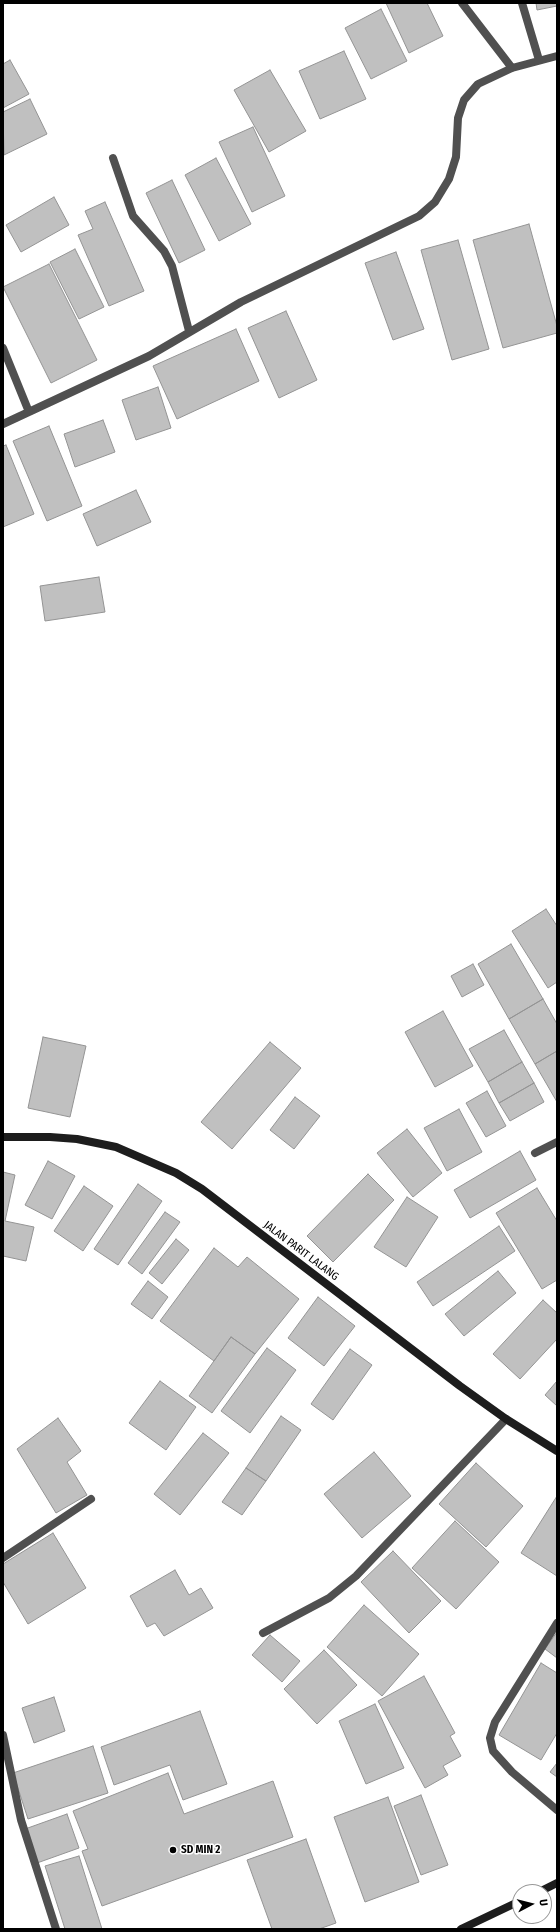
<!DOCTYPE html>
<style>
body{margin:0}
#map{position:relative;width:560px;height:1932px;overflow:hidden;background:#fff;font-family:"Fira Sans Condensed",sans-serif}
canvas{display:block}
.frame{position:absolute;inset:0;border:4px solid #000;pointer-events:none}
.north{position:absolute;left:512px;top:1884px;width:40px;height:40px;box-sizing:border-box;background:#fff;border:1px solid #999;border-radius:50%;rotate:83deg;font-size:11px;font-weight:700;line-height:16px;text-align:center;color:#000}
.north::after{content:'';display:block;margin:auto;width:14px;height:18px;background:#000;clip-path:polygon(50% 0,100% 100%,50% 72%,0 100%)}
</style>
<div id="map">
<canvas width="560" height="1932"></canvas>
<div class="frame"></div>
<div class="north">U</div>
</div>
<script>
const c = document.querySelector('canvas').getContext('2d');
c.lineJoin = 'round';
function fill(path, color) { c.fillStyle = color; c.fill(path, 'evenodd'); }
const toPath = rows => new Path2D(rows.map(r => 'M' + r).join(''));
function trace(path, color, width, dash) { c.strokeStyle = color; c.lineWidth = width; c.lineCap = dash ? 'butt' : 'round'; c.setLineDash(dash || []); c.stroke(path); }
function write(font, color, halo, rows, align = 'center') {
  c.font = font + ' "Fira Sans Condensed",sans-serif'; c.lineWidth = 3; c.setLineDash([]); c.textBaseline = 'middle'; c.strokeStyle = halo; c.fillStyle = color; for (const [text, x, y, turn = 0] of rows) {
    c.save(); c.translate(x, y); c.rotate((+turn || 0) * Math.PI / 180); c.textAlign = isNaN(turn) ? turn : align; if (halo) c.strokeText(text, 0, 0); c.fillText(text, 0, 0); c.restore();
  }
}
const building = toPath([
 [386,3,427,3,443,36,409,53,386,3],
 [536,3,557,3,557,6,537,10,536,3],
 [381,9,407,61,371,79,345,28,381,9],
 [344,51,366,99,320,119,299,71,344,51],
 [10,60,29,94,3,108,3,64,10,60],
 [270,70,306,131,269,152,234,90,270,70],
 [30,99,47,134,4,155,3,112,30,99],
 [253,127,285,196,252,212,219,142,253,127],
 [216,158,251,224,219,241,185,175,216,158],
 [172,180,205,250,179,263,146,193,172,180],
 [54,197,69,225,21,252,6,225,54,197],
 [105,202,144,291,109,306,78,235,93,229,85,211,105,202],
 [529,224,557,326,557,333,503,348,473,240,529,224],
 [458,240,489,349,452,360,421,250,458,240],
 [75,249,104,307,79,319,50,262,75,249],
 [396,252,424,329,393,340,365,263,396,252],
 [49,264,97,360,51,383,3,287,49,264],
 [286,311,317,380,279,398,248,328,286,311],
 [236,329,259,381,177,419,153,366,236,329],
 [158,387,171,428,136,440,122,400,158,387],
 [103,420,115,452,75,467,64,434,103,420],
 [49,426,82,506,47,521,13,441,49,426],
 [6,445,34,514,3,527,3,446,6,445],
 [136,490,151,522,97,546,83,514,136,490],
 [99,577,105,612,45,621,40,586,99,577],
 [546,909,557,926,557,982,548,988,512,931,546,909],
 [511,944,543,999,509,1019,478,964,511,944],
 [473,964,484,985,462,997,451,976,473,964],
 [543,999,557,1024,557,1051,535,1064,509,1019,543,999],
 [443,1011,473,1066,435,1087,405,1032,443,1011],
 [504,1030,522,1062,488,1082,469,1049,504,1030],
 [43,1037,86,1046,70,1117,28,1108,43,1037],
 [270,1042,301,1068,232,1149,201,1122,270,1042],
 [557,1051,557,1102,535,1064,557,1051],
 [522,1062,534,1083,499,1103,488,1082,522,1062],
 [534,1083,544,1102,510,1121,499,1103,534,1083],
 [487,1091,506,1126,486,1137,466,1103,487,1091],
 [295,1097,320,1116,294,1149,270,1130,295,1097],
 [459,1109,482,1152,447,1171,424,1128,459,1109],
 [407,1129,442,1173,413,1197,377,1153,407,1129],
 [520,1151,536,1180,470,1218,454,1190,520,1151],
 [48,1161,75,1176,52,1219,25,1205,48,1161],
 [3,1172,15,1175,5,1221,34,1227,26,1261,3,1256,3,1172],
 [368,1174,394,1200,333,1262,307,1236,368,1174],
 [138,1184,162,1201,118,1265,94,1249,138,1184],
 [84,1186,113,1206,83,1251,54,1231,84,1186],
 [537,1188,557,1221,557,1280,542,1289,496,1213,537,1188],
 [407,1197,438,1217,406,1267,374,1247,407,1197],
 [165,1212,180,1222,142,1274,128,1263,165,1212],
 [499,1226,515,1251,433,1306,417,1282,499,1226],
 [176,1239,189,1250,162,1284,149,1273,176,1239],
 [214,1248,238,1267,247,1257,299,1299,255,1354,231,1337,214,1361,160,1321,214,1248],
 [498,1271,516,1293,464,1336,445,1314,498,1271],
 [148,1281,168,1297,152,1319,131,1304,148,1281],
 [318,1297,355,1326,324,1366,288,1338,318,1297],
 [543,1300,557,1313,557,1339,520,1379,493,1354,543,1300],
 [231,1337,255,1354,212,1413,189,1396,231,1337],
 [267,1348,296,1370,250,1433,221,1411,267,1348],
 [350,1349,372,1365,333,1420,311,1404,350,1349],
 [160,1381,196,1407,166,1450,129,1423,160,1381],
 [557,1381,557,1406,545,1395,557,1381],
 [281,1416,301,1430,266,1481,246,1468,281,1416],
 [58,1418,81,1451,67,1462,87,1495,56,1513,17,1449,58,1418],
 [203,1433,229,1453,180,1515,154,1494,203,1433],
 [374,1452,411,1496,362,1538,324,1494,374,1452],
 [476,1463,523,1506,486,1547,439,1504,476,1463],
 [246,1468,266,1481,242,1515,222,1502,246,1468],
 [557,1496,557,1576,521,1553,557,1496],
 [455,1521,499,1562,456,1609,412,1568,455,1521],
 [53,1533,86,1588,28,1624,3,1582,3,1564,53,1533],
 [393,1551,441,1601,409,1633,361,1582,393,1551],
 [175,1570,189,1595,201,1588,213,1608,164,1636,155,1623,147,1627,130,1596,175,1570],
 [364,1605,419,1654,382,1696,327,1647,364,1605],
 [557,1632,557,1658,545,1649,557,1632],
 [270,1635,300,1661,282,1682,252,1655,270,1635],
 [324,1650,357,1685,317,1724,284,1689,324,1650],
 [541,1663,557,1673,557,1733,541,1760,499,1735,541,1663],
 [424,1676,455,1733,450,1736,461,1756,443,1766,448,1775,425,1788,378,1701,424,1676],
 [54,1697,65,1731,34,1743,22,1708,54,1697],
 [375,1704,404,1768,366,1784,339,1721,375,1704],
 [200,1711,227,1784,183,1800,170,1765,114,1785,101,1747,200,1711],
 [93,1746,108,1793,28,1819,13,1773,93,1746],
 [557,1763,557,1777,550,1772,557,1763],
 [168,1773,184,1814,273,1781,293,1837,102,1906,82,1851,88,1849,73,1811,168,1773],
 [421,1795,448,1865,421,1875,394,1806,421,1795],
 [388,1797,419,1882,365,1902,334,1817,388,1797],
 [67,1814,79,1848,37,1863,25,1829,67,1814],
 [306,1839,336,1923,319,1929,272,1929,247,1860,306,1839],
 [79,1856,102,1929,65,1929,45,1866,79,1856]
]);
const street = toPath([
 [462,3,512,68],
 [522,3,539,60],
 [113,158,133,216,164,251,172,266,189,331],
 [3,348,29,412],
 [3,424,149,356,241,302,419,216,435,202,449,179,456,157,458,118,464,100,478,84,512,68,557,56],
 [535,1153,557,1142],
 [3,1558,91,1499],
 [557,1623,495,1722,490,1738,493,1751,512,1772,557,1810],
 [263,1633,329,1598,356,1576,506,1419],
 [3,1735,21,1820,56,1929]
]);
const secondary = toPath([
 [3,1137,50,1137,77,1139,116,1147,176,1173,202,1189,460,1386,506,1419,557,1451],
 [539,1892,557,1883],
 [461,1929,520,1901]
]);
const markers = [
 [173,1850,4,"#000"]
];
const streetNames = [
 ["JALAN PARIT LALANG",301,1251,37]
];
const poiNames = [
 ["SD MIN 2",181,1850]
];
fill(building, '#c0c0c0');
trace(building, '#949494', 1);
trace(street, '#505050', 8);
trace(secondary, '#1d1d1d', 8);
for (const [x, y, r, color] of markers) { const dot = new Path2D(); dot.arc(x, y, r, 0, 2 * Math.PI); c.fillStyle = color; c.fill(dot); trace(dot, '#fff', 1.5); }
write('11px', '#000', '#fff', streetNames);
write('bold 11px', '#000', '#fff', poiNames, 'left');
</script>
